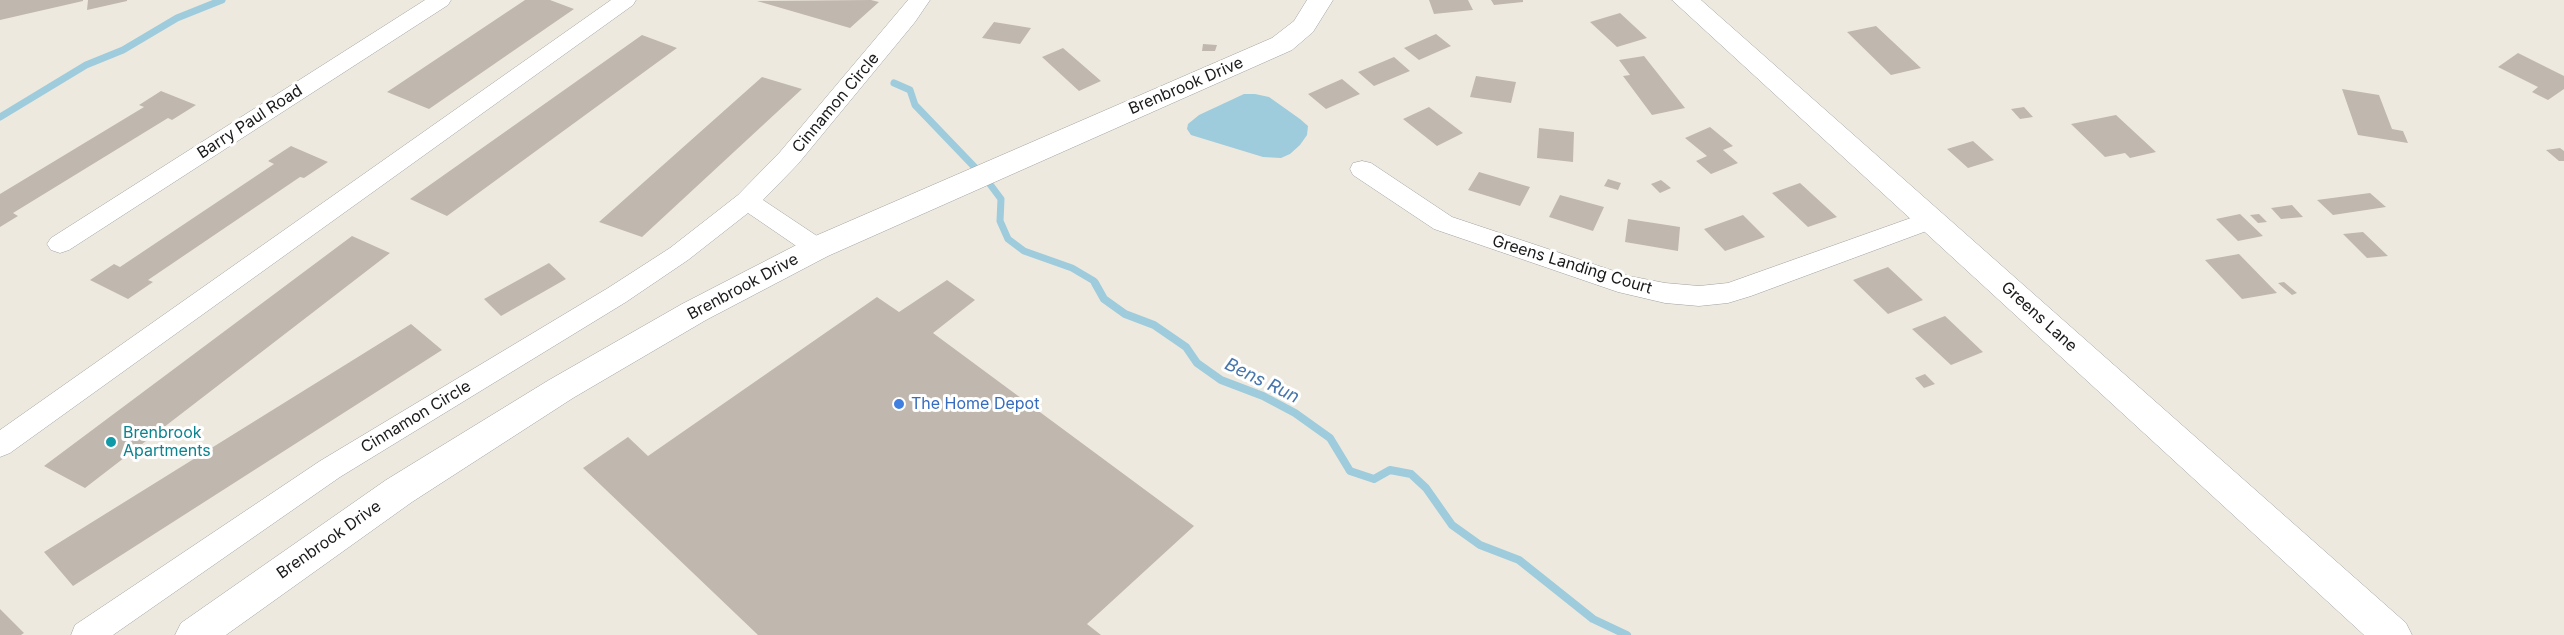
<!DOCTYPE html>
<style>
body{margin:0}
canvas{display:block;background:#ede9df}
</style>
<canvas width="2564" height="635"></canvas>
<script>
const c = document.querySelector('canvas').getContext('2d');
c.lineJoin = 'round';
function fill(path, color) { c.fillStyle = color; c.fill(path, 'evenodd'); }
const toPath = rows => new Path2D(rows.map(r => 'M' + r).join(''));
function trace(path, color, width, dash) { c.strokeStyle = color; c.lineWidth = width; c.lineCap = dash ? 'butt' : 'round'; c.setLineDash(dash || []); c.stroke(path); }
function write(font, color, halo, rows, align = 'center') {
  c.font = font + ' Inter,sans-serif'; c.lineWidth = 6; c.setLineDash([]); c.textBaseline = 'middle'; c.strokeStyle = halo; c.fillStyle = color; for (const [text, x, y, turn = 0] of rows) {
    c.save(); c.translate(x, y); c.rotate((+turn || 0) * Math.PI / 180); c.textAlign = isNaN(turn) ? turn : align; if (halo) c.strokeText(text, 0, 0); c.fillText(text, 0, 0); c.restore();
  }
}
const water = toPath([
 [1244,94,1255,94,1269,97,1300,119,1308,126,1307,135,1300,145,1290,154,1281,158,1263,157,1191,135,1187,129,1188,124,1199,115]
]);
const streamFar1 = toPath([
 [894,83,910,90,915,105,986,179,1001,199,1000,221,1008,239,1024,251,1072,268,1094,281,1096,285],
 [0,117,86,65,123,50,177,18,222,0]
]);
const stream = toPath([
 [1095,283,1104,299,1125,314,1154,325,1186,347,1197,363,1221,380,1263,396,1295,413,1330,438,1350,471,1374,479,1390,470,1411,474,1426,488,1452,525,1480,545,1519,560,1593,619,1627,635]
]);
const building = toPath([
 [0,0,83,0,83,1,0,20],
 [88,0,127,0,127,1,87,10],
 [525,0,550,0,574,9,429,109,387,92],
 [871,0,879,2,850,28,757,1],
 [1429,0,1468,0,1473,10,1434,14],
 [1491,0,1523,0,1523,2,1494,5],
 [1620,13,1647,38,1617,47,1590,22],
 [994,22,1031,28,1020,44,982,38],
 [1876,26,1921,68,1891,75,1847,32],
 [1436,34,1451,46,1419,60,1404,48],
 [642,35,677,48,447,216,410,199],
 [1203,44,1217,45,1215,51,1202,51],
 [1063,48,1101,81,1079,91,1042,57],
 [2518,53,2564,76,2564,89,2548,100,2532,92,2538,87,2498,67],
 [1644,56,1685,108,1652,115,1623,76,1630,75,1619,60],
 [1394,57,1410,71,1374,86,1358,72],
 [1476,76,1516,82,1511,103,1470,97],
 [762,77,802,89,642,237,599,222],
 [1342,79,1360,94,1326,109,1308,94],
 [2342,89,2379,95,2392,129,2403,131,2408,143,2358,135],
 [161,91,196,105,172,120,168,118,13,213,18,216,0,227,0,194,144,107,139,105],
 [1429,107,1463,133,1437,146,1403,119],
 [2024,107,2033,117,2020,119,2011,109],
 [2116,115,2156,152,2130,158,2125,153,2105,157,2071,124],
 [1710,127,1733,146,1723,150,1738,163,1711,174,1696,161,1707,156,1685,138],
 [1539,128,1574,132,1573,162,1537,158],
 [1973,141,1994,160,1968,168,1947,149],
 [291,146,328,162,304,178,300,177,148,280,153,282,128,299,90,280,114,264,120,267,274,164,268,161],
 [2560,148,2564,151,2564,161,2559,161,2546,150],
 [1479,172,1530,187,1520,206,1468,190],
 [1608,179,1621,183,1618,190,1604,186],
 [1661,180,1671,188,1660,193,1651,184],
 [1800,183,1837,217,1808,227,1772,193],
 [2370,193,2386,207,2333,215,2317,200],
 [1560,195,1604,207,1593,231,1549,217],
 [2292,205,2303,217,2281,219,2271,208],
 [2240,214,2263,236,2238,241,2216,219],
 [2259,214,2267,222,2258,223,2250,215],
 [1743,215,1765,237,1725,251,1704,229],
 [1628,219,1680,227,1678,251,1625,242],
 [2363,232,2388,256,2367,258,2343,234],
 [352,236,390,253,85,488,44,466],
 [2239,254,2277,293,2242,299,2205,260],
 [549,263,566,279,501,316,484,299],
 [1888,267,1923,300,1888,314,1853,280],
 [947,280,975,300,933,333,1194,526,1087,624,1101,635,758,635,583,468,628,437,648,456,877,297,899,312],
 [2284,282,2297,293,2292,295,2278,283],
 [1945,316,1983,352,1951,365,1912,329],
 [411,324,442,350,73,586,44,552],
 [1925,374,1935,384,1924,388,1915,378],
 [0,609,24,633,21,635,0,635]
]);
const minor = toPath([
 [425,0,451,0,448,5,69,250,60,253,51,250,47,244,51,238,425,0],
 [611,0,636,0,633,5,10,453,0,457,0,430,611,0],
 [908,0,930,0,915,22,798,164,763,200,826,242,830,248,826,254,817,257,808,254,748,213,688,260,626,302,340,477,113,635,71,635,75,625,320,461,608,288,670,248,738,195,780,152,908,0],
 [1362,161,1371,163,1452,217,1629,276,1665,283,1699,286,1728,283,1922,214,1931,211,1940,214,1944,220,1940,226,1751,296,1728,303,1699,306,1665,303,1618,292,1434,229,1353,175,1350,169,1353,163,1362,161]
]);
const tertiary = toPath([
 [1307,0,1333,0,1313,32,1292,50,828,256,706,320,573,398,412,502,226,635,175,635,181,623,386,480,549,380,682,304,806,240,1272,38,1294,21,1307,0],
 [1672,0,1701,0,2406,623,2412,635,2364,635,1672,0]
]);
const markers = [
 [899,404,6,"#3f7fe0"],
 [111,442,6,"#0f9aa8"]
];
const streetNames = [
 ["Brenbrook Drive",1186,86,-23],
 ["Cinnamon Circle",836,103,-50],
 ["Barry Paul Road",250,122,-33],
 ["Greens Landing Court",1572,265,17],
 ["Brenbrook Drive",743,287,-28],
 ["Greens Lane",2039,317,42],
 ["Cinnamon Circle",416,417,-31],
 ["Brenbrook Drive",329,540,-35]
];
const shopNames = [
 ["The Home Depot",911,404]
];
const cultureNames = [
 ["Brenbrook",123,433],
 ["Apartments",123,451]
];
const waterNames = [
 ["Bens Run",1262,381,26]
];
fill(water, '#9eccdc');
trace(streamFar1, '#9eccdc', 7);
trace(stream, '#9eccdc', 8);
fill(building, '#c0b8af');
trace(minor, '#a1a1a1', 1);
trace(tertiary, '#a1a1a1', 1);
fill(minor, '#fff');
fill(tertiary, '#fff');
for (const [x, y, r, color] of markers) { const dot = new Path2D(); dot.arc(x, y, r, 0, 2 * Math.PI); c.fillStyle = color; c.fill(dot); trace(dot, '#fff', 2); }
write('16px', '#1a1a1a', '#fff', streetNames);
write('16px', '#366cbe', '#fff', shopNames, 'left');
write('16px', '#0d838f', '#fff', cultureNames, 'left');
write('italic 18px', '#4675ab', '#fff', waterNames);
</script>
